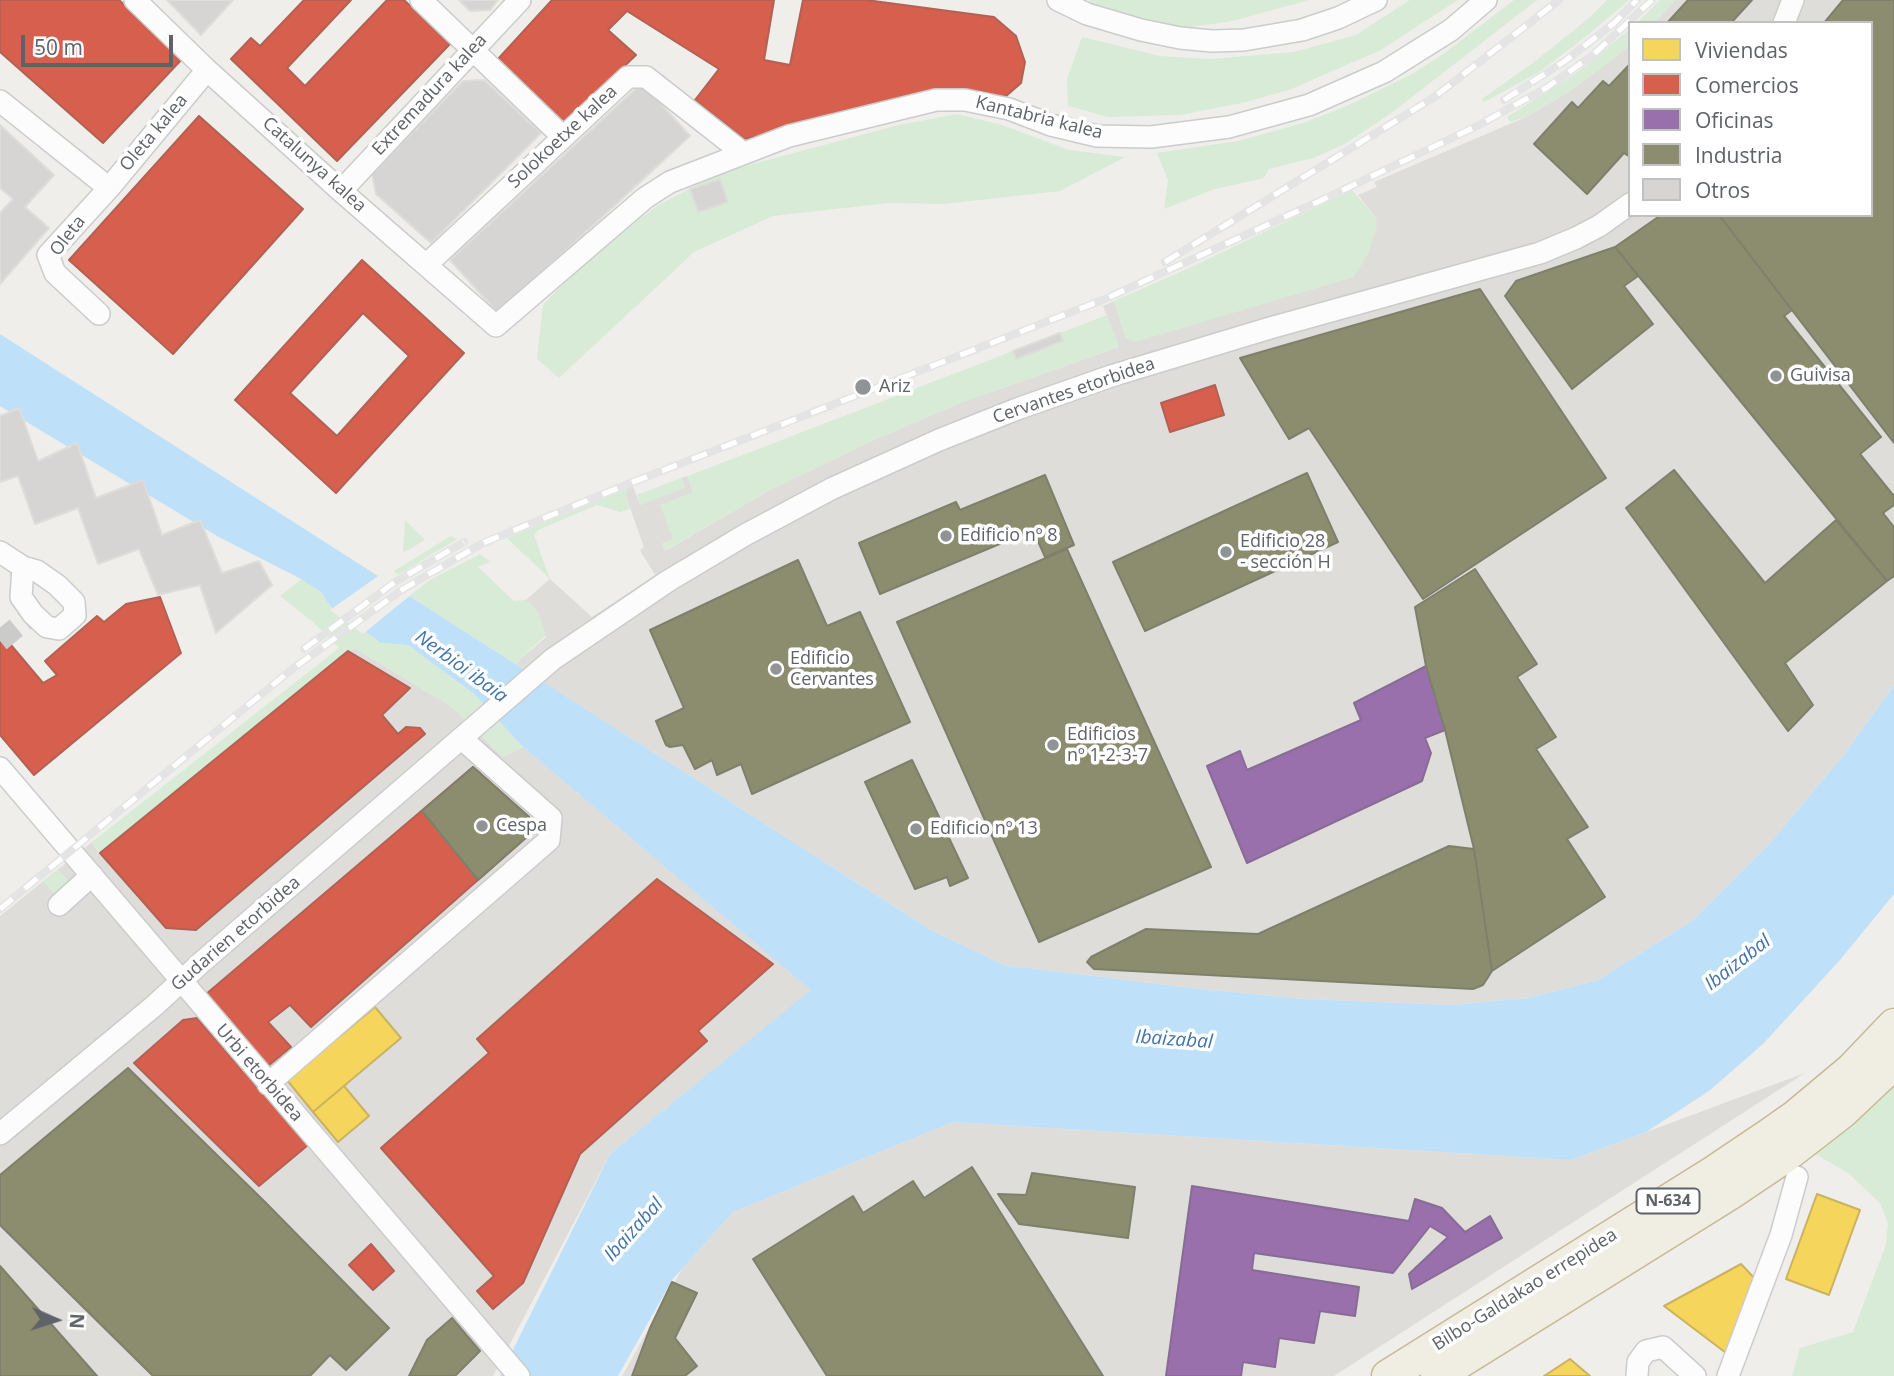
<!DOCTYPE html>
<meta charset="utf-8">
<style>
body{margin:0}
#map{position:relative;width:1894px;height:1376px;overflow:hidden;background:#efeeea;font-family:"Open Sans",sans-serif}
canvas{display:block}
.legend{position:absolute;left:1628px;top:21px;width:245px;height:196px;box-sizing:border-box;background:#fff;border:2px solid #bfc1c3;margin:0;padding:9px 12px;list-style:none;font-size:21px;color:#5f6368}
.legend li{display:flex;align-items:center;gap:14px;height:35px}
.legend b{width:35px;border:2px solid #bfc1c3}
.north{position:absolute;left:21px;top:1285px;width:70px;height:70px;-webkit-text-stroke:5px #fff;paint-order:stroke;rotate:93deg;font-size:19px;font-weight:700;line-height:28px;text-align:center;color:#5f6368}
.north::after{content:'';display:block;margin:auto;width:24px;height:32px;background:#5f6368;clip-path:polygon(50% 0,100% 100%,50% 72%,0 100%)}
.scale{position:absolute;left:21px;top:35px;width:152px;height:32px;box-sizing:border-box;border:4px solid #5f6368;border-top:0;padding-left:9px;font-size:21px;line-height:24px;white-space:nowrap;color:#5f6368;-webkit-text-stroke:5px #fff;paint-order:stroke}
</style>
<div id="map">
<canvas width="1894" height="1376"></canvas>
<ul class="legend">
<li><b style="height:19px;background:#f6d55c"></b>Viviendas</li>
<li><b style="height:19px;background:#d6604d"></b>Comercios</li>
<li><b style="height:19px;background:#9970ab"></b>Oficinas</li>
<li><b style="height:19px;background:#8c8c6e"></b>Industria</li>
<li><b style="height:19px;background:#d6d5d3"></b>Otros</li>
</ul>
<div class="north">N</div>
<div class="scale">50 m</div>
</div>
<script>
const c = document.querySelector('canvas').getContext('2d');
c.lineJoin = 'round';
function fill(path, color) { c.fillStyle = color; c.fill(path, 'evenodd'); }
const toPath = rows => new Path2D(rows.map(r => 'M' + r).join(''));
function trace(path, color, width, dash) { c.strokeStyle = color; c.lineWidth = width; c.lineCap = dash ? 'butt' : 'round'; c.setLineDash(dash || []); c.stroke(path); }
function write(font, color, halo, rows, align = 'center') {
  c.font = font + ' "Open Sans",sans-serif'; c.lineWidth = 7; c.setLineDash([]); c.textBaseline = 'middle'; c.strokeStyle = halo; c.fillStyle = color; for (const [text, x, y, turn = 0] of rows) {
    c.save(); c.translate(x, y); c.rotate((+turn || 0) * Math.PI / 180); c.textAlign = isNaN(turn) ? turn : align; if (halo) c.strokeText(text, 0, 0); c.fillText(text, 0, 0); c.restore();
  }
}
const industrial = toPath([
 [1675,0,1894,0,1894,685,1846,752,1770,843,1692,921,1598,980,1528,998,1452,1005,1304,999,1190,988,1004,965,929,929,515,664,546,637,537,611,526,600,550,579,592,617,655,575,640,550,644,547,625,494,627,493,626,489,633,486,640,505,685,487,681,478,688,476,693,492,673,539,662,544,665,551,768,491,865,444,957,404,1119,347,1103,306,1114,301,1126,338,1376,218,1358,195,1377,187,1374,182,1526,117,1570,91,1630,45,1630,215,1871,215,1871,23,1655,23],
 [354,648,451,706,503,757,523,747,812,990,610,1154,493,1376,0,1376,0,916,92,842,99,853],
 [1805,1073,1334,1376,622,1376,682,1269,733,1212,953,1122,1571,1160]
]);
const green = toPath([
 [1088,0,1309,0,1233,21,1178,29,1101,12],
 [1410,0,1458,0,1381,50,1289,90,1242,103,1180,115,1108,117,1068,106,1067,79,1082,37,1160,56,1210,59,1294,52,1356,35],
 [1514,0,1537,0,1390,114,1345,144,1313,158,1269,169,1264,178,1215,189,1164,209,1168,180,1157,153,1238,141,1303,123,1347,106,1412,74,1442,55],
 [1607,0,1629,0,1583,39,1538,73,1484,102,1482,99,1538,59,1589,18],
 [1660,0,1675,0,1655,23,1637,23],
 [1630,29,1630,45,1614,59,1570,91,1526,117,1510,122,1507,117,1579,71],
 [957,114,1002,125,1069,150,1125,157,1060,191,943,204,889,203,773,216,694,252,559,378,537,359,543,305,591,255,657,206,719,173,899,125],
 [1352,190,1376,218,1377,226,1369,252,1354,277,1135,342,1126,338,1114,301,1185,270],
 [1107,315,1119,347,957,404,865,444,768,491,664,551,662,544,673,539,660,505,693,492,688,476,1013,351,1017,359,1062,342,1060,333],
 [681,478,685,488,640,505,637,495],
 [626,489,627,493,625,495,630,509,620,512,597,505,538,530,534,535,550,579,507,538],
 [405,520,425,540,403,553],
 [451,536,457,539,398,575,394,571],
 [480,554,490,562,478,567,514,601,526,600,537,611,546,635,515,664,409,596,430,580],
 [301,579,321,592,330,606,381,643,408,645,473,693,523,747,503,757,451,706,354,648,100,853,92,842,339,648,313,622,280,596],
 [58,869,72,885,58,898,43,881],
 [1894,1077,1894,1376,1792,1376,1800,1348,1853,1332,1886,1245,1888,1223,1880,1203,1848,1173,1810,1151]
]);
const water = toPath([
 [0,334,929,929,1004,965,1190,988,1304,999,1452,1005,1528,998,1598,980,1692,921,1770,843,1846,752,1894,685,1894,894,1840,960,1763,1044,1709,1091,1646,1132,1571,1160,953,1122,733,1212,672,1280,618,1376,500,1376,610,1154,811,990,523,747,473,693,408,645,381,643,330,606,321,592,301,579,217,536,0,406]
]);
const pier = toPath([
 [381,574,412,594,363,634,330,610]
]);
const homes = toPath([
 [375,1007,401,1038,313,1112,287,1080,375,1007],
 [344,1086,369,1116,338,1142,313,1112,344,1086],
 [1817,1194,1860,1210,1829,1295,1786,1279,1817,1194],
 [1741,1264,1759,1283,1730,1356,1664,1306,1741,1264],
 [1570,1359,1590,1376,1544,1376,1570,1359]
]);
const shops = toPath([
 [0,0,119,0,183,58,103,143,0,52,0,0],
 [304,0,351,0,287,68,305,86,387,0,404,0,450,44,337,161,231,59,251,38,260,46,304,0],
 [552,0,774,0,764,60,790,65,803,0,866,0,994,17,1016,36,1025,62,1021,83,1005,97,929,98,827,123,744,139,695,100,719,69,627,11,608,30,636,55,564,124,498,59,552,0],
 [199,116,303,209,173,354,69,260,199,116],
 [362,260,464,353,336,493,235,400,362,260],
 [363,313,409,356,337,436,290,393,363,313],
 [1215,385,1224,415,1170,432,1161,403,1215,385],
 [160,597,181,653,34,775,0,735,0,632,43,683,57,675,45,661,97,616,104,622,126,604,160,597],
 [348,651,410,688,382,715,398,734,406,727,420,728,425,734,196,930,166,928,100,853,348,651],
 [473,767,529,817,529,835,311,1027,290,1005,268,1022,291,1047,268,1066,205,995,473,767],
 [657,879,773,964,698,1031,707,1041,580,1154,523,1283,493,1309,477,1291,494,1276,381,1148,489,1053,477,1039,657,879],
 [197,1018,308,1145,259,1186,134,1063,183,1020,197,1018],
 [371,1244,394,1271,373,1290,349,1265,371,1244]
]);
const offices = toPath([
 [1426,666,1445,730,1425,738,1431,753,1422,781,1247,863,1207,766,1240,751,1247,770,1361,720,1354,703,1426,666],
 [1192,1186,1409,1221,1415,1199,1442,1208,1465,1232,1490,1216,1502,1238,1412,1289,1409,1274,1448,1237,1430,1226,1393,1273,1254,1253,1252,1270,1359,1287,1355,1316,1320,1311,1314,1343,1279,1338,1275,1367,1243,1362,1241,1376,1166,1376,1192,1186]
]);
const industry = toPath([
 [1688,0,1752,0,1731,23,1667,23,1688,0],
 [1843,0,1894,0,1894,443,1719,215,1871,215,1871,23,1824,23,1843,0],
 [1630,64,1630,157,1624,153,1587,194,1534,144,1572,102,1578,108,1603,81,1609,86,1630,64],
 [1661,215,1719,215,1792,310,1784,316,1881,437,1860,454,1894,496,1894,505,1883,513,1894,527,1894,576,1887,581,1615,247,1661,215],
 [1615,247,1638,276,1624,286,1653,324,1572,389,1505,296,1516,281,1615,247],
 [1480,289,1606,478,1423,599,1309,428,1289,439,1240,358,1480,289],
 [1674,470,1765,583,1836,520,1887,581,1785,663,1813,705,1788,731,1626,508,1674,470],
 [1307,473,1338,542,1145,631,1113,562,1307,473],
 [1045,475,1074,545,1045,557,1033,530,880,594,859,543,956,502,960,510,1045,475],
 [1067,549,1211,867,1039,942,897,622,1067,549],
 [798,560,827,626,860,612,910,722,752,794,741,764,717,775,712,760,695,769,683,745,670,747,666,745,656,721,684,708,650,630,798,560],
 [1475,569,1537,664,1517,677,1556,737,1536,749,1588,827,1567,839,1605,897,1492,971,1474,849,1445,730,1426,666,1415,607,1475,569],
 [912,760,968,878,950,886,947,877,915,889,865,782,912,760],
 [473,767,529,817,529,835,478,880,422,811,473,767],
 [1449,846,1474,849,1492,971,1483,985,1473,989,1094,969,1087,962,1091,957,1146,929,1258,934,1449,846],
 [128,1068,265,1202,389,1328,346,1370,330,1355,310,1376,153,1376,0,1225,0,1175,128,1068],
 [972,1167,1103,1376,827,1376,753,1259,853,1196,863,1213,913,1181,924,1198,972,1167],
 [1032,1173,1135,1187,1128,1238,1019,1224,998,1194,1026,1195,1032,1173],
 [0,1266,97,1376,0,1376,0,1266],
 [672,1282,697,1293,675,1338,697,1366,685,1376,632,1376,650,1328,672,1282],
 [452,1318,480,1351,455,1376,409,1376,427,1340,452,1318]
]);
const building = toPath([
 [167,0,233,0,201,35,167,0],
 [459,0,498,0,490,10,470,11,459,0],
 [484,80,541,133,431,243,376,194,372,174,463,81,484,80],
 [642,83,690,136,498,313,450,260,642,83],
 [0,125,54,175,25,207,49,228,0,284,0,213,13,199,0,188,0,125],
 [720,179,728,202,698,212,690,189,720,179],
 [1060,333,1063,341,1016,359,1013,351,1060,333],
 [19,408,38,461,77,443,96,498,143,480,162,535,200,520,222,573,259,561,272,585,216,633,200,585,158,595,139,549,98,564,78,508,35,524,18,476,0,482,0,416,19,408]
]);
const minorTunnel = toPath([
 [0,641,33,614]
]);
const minor = toPath([
 [135,0,207,70,341,191,496,326,645,198,670,182,789,136,936,100,965,100,1009,109,1051,125,1097,136,1151,137,1229,127,1309,105,1384,72,1451,30,1486,0],
 [421,0,563,137],
 [1058,0,1087,14,1141,30,1180,38,1212,41,1244,40,1302,30,1338,18,1376,0],
 [1784,23,1793,0],
 [0,101,109,188,207,70],
 [341,191,520,0],
 [426,265,628,77,646,77,743,153],
 [99,314,55,273,48,255,109,188],
 [0,552,23,567],
 [23,567,37,571,57,585,74,602,75,615,59,629,47,627,33,614,21,597,23,567],
 [0,768,519,1376],
 [59,905,92,875],
 [268,1084,549,840,551,818,462,739],
 [0,1134,154,1006,202,962,553,659,668,581,745,535,831,489,939,440,1017,409,1111,376,1270,328,1540,253,1576,238,1599,226,1630,204],
 [1637,1376,1638,1362,1646,1351,1663,1347,1695,1376],
 [1728,1376,1781,1235,1797,1177]
]);
const highway = toPath([
 [1388,1376,1714,1172,1769,1135,1796,1116,1851,1070,1894,1025],
 [1437,1376,1729,1194,1784,1157,1842,1112,1894,1063]
]);
const rail = toPath([
 [1504,100,1565,61,1614,23,1637,0],
 [1165,262,1433,98,1559,0],
 [304,649,395,582,464,542],
 [0,909,291,670,403,589,483,543,628,484,1105,299,1322,200,1477,126,1546,88,1593,55,1652,0]
]);
const markers = [
 [1776,376,7,"#919496"],
 [863,387,9,"#919496"],
 [946,536,7,"#919496"],
 [1226,552,7,"#919496"],
 [776,669,7,"#919496"],
 [1053,745,7,"#919496"],
 [482,826,7,"#919496"],
 [916,829,7,"#919496"]
];
const shields = [
 [1668,1201,63]
];
const shieldNames = [
 ["N-634",1668,1201]
];
const streetNames = [
 ["Extremadura kalea",430,95,-47],
 ["Kantabria kalea",1039,118,14],
 ["Oleta kalea",154,133,-50],
 ["Solokoetxe kalea",563,137,-43],
 ["Catalunya kalea",314,165,42],
 ["Oleta",68,236,-52],
 ["Cervantes etorbidea",1074,391,-19],
 ["Gudarien etorbidea",236,934,-41],
 ["Urbi etorbidea",259,1073,49],
 ["Bilbo-Galdakao errepidea",1525,1290,-32]
];
const poiNames = [
 ["Guivisa",1790,376],
 ["Ariz",879,387],
 ["Edificio nº 8",960,536],
 ["Edificio 28",1240,542],
 ["- sección H",1240,563],
 ["Edificio",790,659],
 ["Cervantes",790,680],
 ["Edificios",1067,735],
 ["nº 1-2-3-7",1067,756],
 ["Cespa",496,826],
 ["Edificio nº 13",930,829]
];
const waterNames = [
 ["Nerbioi ibaia",461,667,36],
 ["Ibaizabal",1738,963,-38],
 ["Ibaizabal",1174,1040,4],
 ["Ibaizabal",634,1230,-48]
];
fill(industrial, '#dfddda');
fill(green, '#d8ebd6');
fill(water, '#bfe0f9');
fill(pier, '#efeeea');
fill(homes, '#f6d55c');
trace(homes, '#c9b360', 2);
fill(shops, '#d6604d');
trace(shops, '#b26155', 2);
fill(offices, '#9970ab');
trace(offices, '#886c97', 2);
fill(industry, '#8c8c6e');
trace(industry, '#7e806c', 2);
fill(building, '#d6d5d3');
trace(building, '#deddd9', 2);
trace(minorTunnel, '#cbcbca', 21, [21, 10]);
trace(minor, '#cbcccc', 24);
trace(highway, '#c8b996', 35);
trace(minor, '#fdfcfc', 21);
trace(highway, '#f0ede3', 32);
trace(rail, '#e4e4e4', 8);
trace(rail, '#fff', 5, [16]);
for (const [x, y, r, color] of markers) { const dot = new Path2D(); dot.arc(x, y, r, 0, 2 * Math.PI); c.fillStyle = color; c.fill(dot); trace(dot, '#fff', 2.5); }
for (const [x, y, w] of shields) { const box = new Path2D(); box.roundRect(x - w / 2, y - 12.5, w, 25, 5); c.fillStyle = '#fff'; c.fill(box); trace(box, '#5f6368', 2); }
write('bold 16px', '#5f6368', null, shieldNames);
write('18px', '#5f6368', '#fff', streetNames);
write('18px', '#5f6368', '#fff', poiNames, 'left');
write('italic 19px', '#4174aa', '#fff', waterNames);
</script>
